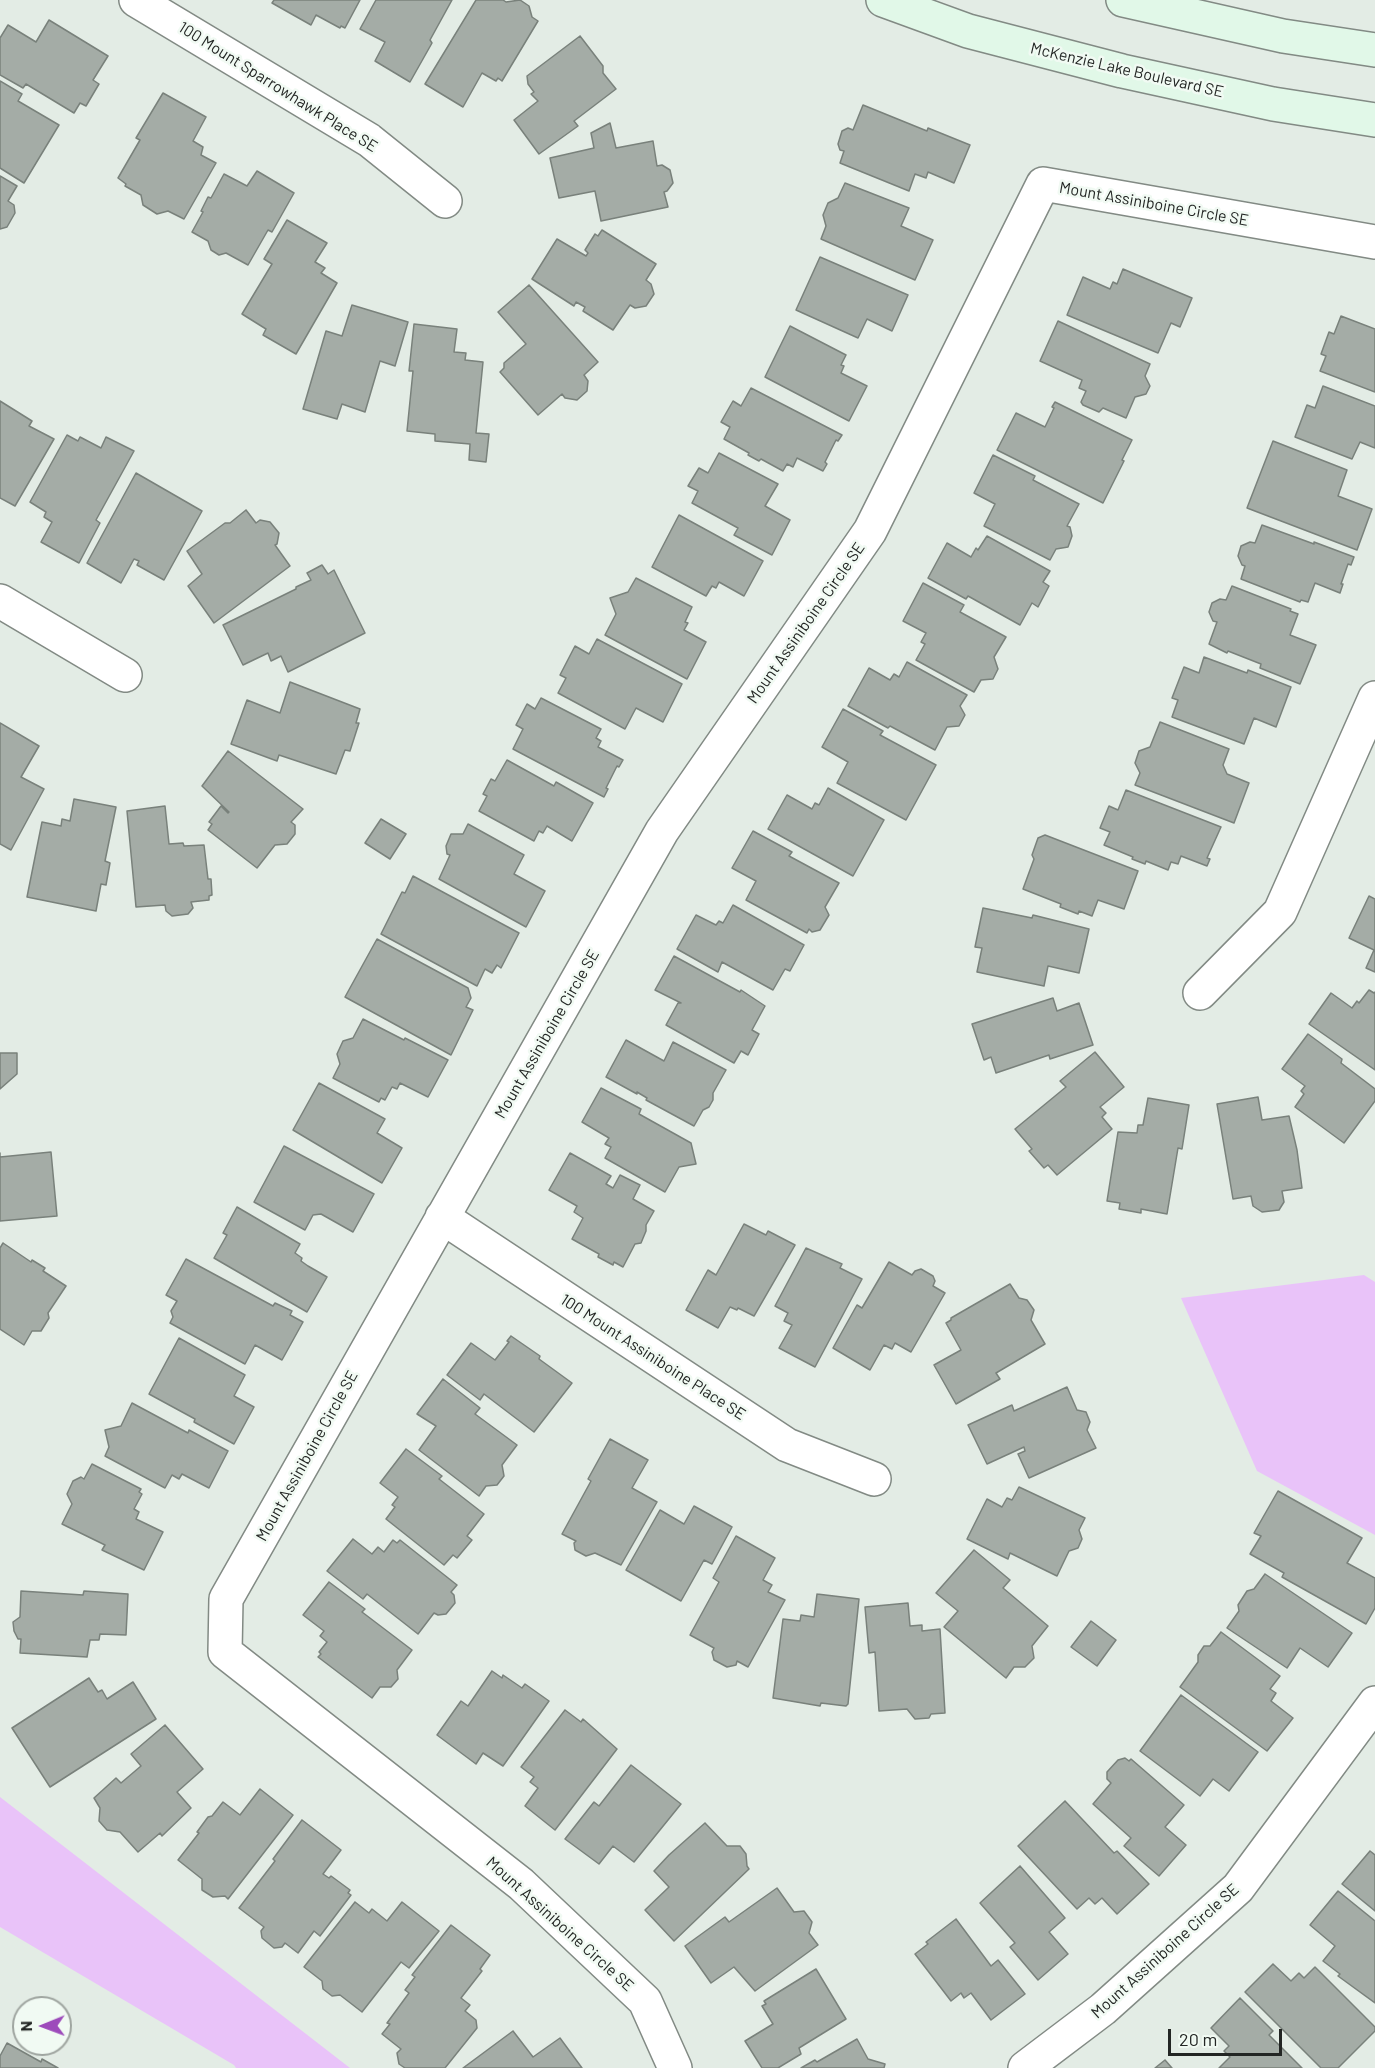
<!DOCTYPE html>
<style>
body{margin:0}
#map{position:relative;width:1375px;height:2068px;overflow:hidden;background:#e3ece5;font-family:Barlow,sans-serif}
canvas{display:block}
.north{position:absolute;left:12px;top:1996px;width:60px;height:60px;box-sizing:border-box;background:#f1faf3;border:2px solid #9fa5a0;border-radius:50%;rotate:269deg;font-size:16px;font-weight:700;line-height:24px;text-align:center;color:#232624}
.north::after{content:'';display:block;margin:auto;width:21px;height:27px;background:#9d4bbb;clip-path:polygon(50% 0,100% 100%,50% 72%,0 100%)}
.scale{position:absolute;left:1168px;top:2029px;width:114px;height:27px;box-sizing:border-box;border:3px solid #232624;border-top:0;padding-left:8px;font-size:18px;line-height:21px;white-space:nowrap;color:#232624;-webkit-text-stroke:4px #f1faf3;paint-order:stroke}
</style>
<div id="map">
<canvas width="1375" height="2068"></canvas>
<div class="north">N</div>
<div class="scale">20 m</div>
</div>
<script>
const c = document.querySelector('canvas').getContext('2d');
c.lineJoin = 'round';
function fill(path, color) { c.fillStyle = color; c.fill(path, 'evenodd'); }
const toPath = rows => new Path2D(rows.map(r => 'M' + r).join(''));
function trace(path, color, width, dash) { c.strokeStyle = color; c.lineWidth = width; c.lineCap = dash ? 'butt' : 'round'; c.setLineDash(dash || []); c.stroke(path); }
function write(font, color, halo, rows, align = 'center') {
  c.font = font + ' Barlow,sans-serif'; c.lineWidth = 5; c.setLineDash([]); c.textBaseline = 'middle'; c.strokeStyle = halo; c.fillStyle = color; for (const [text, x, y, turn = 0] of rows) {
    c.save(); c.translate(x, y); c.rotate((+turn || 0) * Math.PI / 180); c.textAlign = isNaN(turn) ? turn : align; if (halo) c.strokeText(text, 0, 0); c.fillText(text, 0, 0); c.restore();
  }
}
const green = toPath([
 [1364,1275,1375,1282,1375,1535,1257,1471,1181,1298],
 [0,1797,350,2068,236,2068,234,2065,0,1927]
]);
const building = toPath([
 [274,0,360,0,345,28,341,26,340,28,316,15,311,25,272,3,274,0],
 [376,0,452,0,430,40,432,43,410,82,375,61,385,42,360,29,376,0],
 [476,0,503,0,506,2,520,0,529,6,532,17,538,21,502,81,498,78,496,81,482,73,463,107,425,84,476,0],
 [49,20,108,56,93,80,99,84,86,106,80,103,74,113,26,84,23,88,0,75,0,38,8,25,36,42,49,20],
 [580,36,603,66,603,73,616,89,574,121,578,126,539,154,514,120,538,101,531,94,534,92,528,84,527,76,580,36],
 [0,81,22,94,18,101,59,125,24,183,0,168,0,81],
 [163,93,206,117,193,141,203,147,201,155,216,163,184,219,168,211,157,214,143,205,141,195,125,186,126,184,118,178,140,140,136,138,163,93],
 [863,105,927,131,928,128,970,145,954,183,928,172,926,178,915,174,909,191,840,163,844,151,840,150,838,144,842,131,848,128,853,130,863,105],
 [610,123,616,148,653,141,657,166,662,165,670,170,673,183,667,191,664,192,668,207,601,221,595,191,559,198,550,158,594,148,591,133,610,123],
 [257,171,294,193,272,232,268,230,248,265,226,253,219,255,211,250,208,241,192,232,203,212,201,211,208,197,211,198,224,174,247,186,257,171],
 [0,176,17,186,8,201,14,205,15,213,7,227,0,229,0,176],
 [845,183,909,208,901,226,933,240,915,280,821,239,826,226,823,215,828,203,838,198,845,183],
 [287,220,327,243,315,262,325,268,321,273,337,283,296,354,263,335,266,329,242,314,272,264,264,259,287,220],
 [602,230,656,264,646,280,651,284,654,294,646,306,635,308,630,305,613,330,583,311,585,307,576,302,574,306,532,279,557,239,586,256,588,253,585,250,595,234,598,236,602,230],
 [820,257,908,295,892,331,867,319,858,338,796,310,820,257],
 [1123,269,1192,298,1180,327,1171,323,1158,353,1067,315,1083,277,1110,289,1113,282,1117,284,1123,269],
 [529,285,598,362,584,375,588,381,587,391,577,400,565,398,562,394,538,415,500,372,504,368,504,363,526,344,498,312,529,285],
 [352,305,408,322,395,366,380,361,365,412,342,404,337,419,303,409,326,331,342,336,352,305],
 [1341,316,1375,329,1375,392,1320,371,1326,356,1321,354,1329,332,1334,334,1341,316],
 [1058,321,1150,364,1145,376,1150,386,1146,394,1135,397,1126,418,1103,408,1099,412,1083,405,1081,402,1086,391,1079,388,1082,380,1040,361,1058,321],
 [414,324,457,329,454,352,466,353,465,360,483,362,476,433,489,434,486,462,469,460,470,444,435,441,435,434,407,431,413,371,409,371,414,324],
 [790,326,846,355,841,365,844,366,841,373,867,386,849,421,765,377,790,326],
 [1323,386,1375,406,1375,448,1360,442,1352,459,1295,437,1307,405,1315,408,1323,386],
 [751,388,842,435,838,441,836,440,825,462,827,464,823,471,797,458,793,467,787,464,783,471,761,459,759,461,748,455,749,453,724,439,730,427,721,422,733,401,741,406,751,388],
 [0,401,32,421,29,426,54,439,15,506,0,498,0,401],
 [1055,402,1132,440,1122,460,1124,461,1103,503,997,450,1016,413,1045,427,1054,408,1052,407,1055,402],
 [67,435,78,441,80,437,101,448,106,437,134,451,96,520,100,523,79,563,41,542,52,522,44,517,46,512,30,502,67,435],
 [1273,441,1347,470,1338,496,1372,509,1357,550,1247,508,1273,441],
 [719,453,778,484,765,506,790,520,772,555,734,535,738,528,692,503,698,491,688,486,699,468,708,473,719,453],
 [993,455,1035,476,1033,480,1079,504,1067,526,1070,527,1072,536,1068,547,1056,549,1050,560,984,526,995,504,974,493,993,455],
 [136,473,202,511,164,580,137,565,139,561,134,559,121,583,87,563,136,473],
 [246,510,256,523,260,520,270,522,279,533,277,544,275,545,290,566,214,623,188,586,202,574,187,551,225,523,230,523,246,510],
 [679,515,763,561,744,596,719,582,716,588,712,586,706,596,652,567,679,515],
 [1262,525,1314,544,1314,542,1354,557,1351,565,1348,564,1341,584,1343,584,1340,593,1315,583,1308,602,1301,600,1300,602,1241,579,1245,566,1242,565,1238,556,1241,546,1250,542,1255,543,1262,525],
 [987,536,1050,571,1043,582,1049,586,1038,607,1032,603,1020,625,968,596,966,599,928,578,947,543,971,557,976,548,978,550,987,536],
 [322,565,328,574,334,570,365,633,288,672,281,656,271,661,268,653,243,665,223,625,296,589,296,587,311,580,307,573,322,565],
 [636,578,692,607,685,622,688,623,684,630,706,642,687,679,605,635,616,614,610,598,628,592,636,578],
 [923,583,964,605,960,612,1006,637,994,657,998,669,993,679,981,680,974,692,916,660,925,644,921,642,926,633,903,621,923,583],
 [1232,586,1291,609,1290,611,1298,614,1290,635,1316,645,1300,684,1260,668,1261,664,1228,651,1227,653,1209,644,1217,622,1213,621,1209,612,1212,603,1220,599,1226,600,1232,586],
 [597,639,682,684,663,722,636,708,625,729,558,693,566,678,560,675,575,646,589,654,597,639],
 [1204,657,1247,673,1248,670,1291,687,1276,727,1254,718,1244,744,1172,717,1178,700,1172,698,1184,667,1199,673,1204,657],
 [907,662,967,695,960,706,965,715,959,726,947,727,935,750,890,726,888,728,848,706,869,668,890,680,894,674,899,677,907,662],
 [290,682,360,709,356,723,359,723,350,751,345,750,336,774,279,755,277,761,231,744,247,700,280,713,290,682],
 [541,698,601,729,596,738,601,741,598,747,623,760,619,767,617,766,606,788,608,789,604,797,513,749,523,729,516,725,527,704,535,709,541,698],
 [843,709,883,731,880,735,936,765,906,820,837,783,848,762,822,747,843,709],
 [1160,722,1229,749,1223,765,1227,774,1249,783,1234,823,1135,785,1140,773,1135,763,1139,751,1150,747,1160,722],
 [0,723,39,746,21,777,44,789,11,850,0,844,0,723],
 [228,751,303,809,291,822,295,825,295,834,287,844,275,845,257,868,208,830,212,824,209,822,221,806,228,813,229,812,202,786,228,751],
 [507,760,554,786,556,782,593,803,572,841,547,826,543,833,539,831,534,841,479,811,487,796,483,794,491,779,495,781,507,760],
 [828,788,884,820,853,876,768,829,787,795,812,809,815,803,819,805,828,788],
 [1126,790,1221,827,1207,858,1210,859,1207,866,1181,856,1178,864,1171,862,1168,870,1146,861,1145,864,1132,859,1133,857,1104,845,1110,832,1100,828,1109,806,1118,810,1126,790],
 [74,799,116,807,105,861,110,863,106,885,101,884,96,911,27,897,42,822,61,826,62,819,70,821,74,799],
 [165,806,169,844,183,843,184,846,204,845,208,879,211,879,212,895,209,896,209,900,191,902,193,908,188,914,172,916,166,911,165,905,136,907,127,811,165,806],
 [381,819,406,834,390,859,365,843,381,819],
 [468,824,524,855,514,874,545,891,526,927,439,879,450,855,447,854,446,846,451,834,463,834,468,824],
 [753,831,792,852,789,856,839,883,825,907,829,915,820,930,812,932,809,929,807,933,746,900,756,881,732,868,753,831],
 [1045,835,1138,871,1124,909,1098,900,1092,916,1079,911,1078,914,1060,907,1061,904,1023,889,1034,859,1032,855,1038,838,1045,835],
 [413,876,519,933,501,968,497,965,492,973,485,969,477,986,381,934,402,892,405,893,413,876],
 [1369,896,1375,899,1375,972,1366,968,1374,950,1349,938,1369,896],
 [733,905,804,945,790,971,785,969,773,990,722,962,718,972,677,949,696,915,716,925,719,921,723,923,733,905],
 [983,908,1032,918,1033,915,1089,929,1079,973,1048,966,1044,986,977,972,982,948,975,947,983,908],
 [377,939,468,988,471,998,466,1007,473,1010,451,1055,345,997,377,939],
 [674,956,740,992,741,990,765,1006,752,1030,759,1034,748,1055,741,1051,734,1063,666,1025,678,1003,681,1003,655,990,674,956],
 [1369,990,1374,993,1375,992,1375,1070,1309,1024,1331,993,1352,1008,1357,1001,1359,1003,1369,990],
 [1053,998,1057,1011,1079,1003,1093,1045,1050,1059,1049,1055,996,1073,991,1057,984,1060,972,1024,1053,998],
 [363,1019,404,1040,405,1038,448,1060,428,1097,400,1083,397,1089,392,1087,385,1100,381,1098,379,1102,333,1078,340,1064,337,1054,343,1041,353,1038,363,1019],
 [1308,1034,1342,1059,1341,1063,1375,1089,1375,1101,1344,1143,1295,1107,1304,1094,1301,1091,1305,1086,1282,1069,1308,1034],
 [626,1040,664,1061,673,1042,726,1070,713,1093,713,1100,709,1107,703,1110,694,1126,646,1100,647,1098,637,1092,637,1094,606,1077,626,1040],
 [1095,1052,1124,1087,1100,1107,1106,1113,1102,1117,1112,1129,1057,1175,1048,1165,1044,1168,1029,1151,1032,1149,1015,1129,1066,1087,1060,1081,1095,1052],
 [0,1053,17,1053,17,1074,0,1089,0,1053],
 [319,1083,385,1119,377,1133,402,1148,382,1183,293,1130,319,1083],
 [601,1088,641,1109,639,1114,691,1143,696,1164,679,1167,665,1192,605,1158,611,1147,605,1144,609,1138,582,1122,601,1088],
 [1258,1097,1262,1120,1289,1116,1297,1150,1302,1188,1282,1191,1284,1202,1279,1210,1262,1212,1253,1206,1251,1196,1233,1199,1217,1104,1258,1097],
 [1148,1098,1189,1105,1182,1149,1178,1148,1167,1214,1141,1209,1141,1213,1119,1209,1120,1203,1107,1201,1118,1132,1137,1133,1138,1125,1143,1125,1148,1098],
 [284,1146,374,1194,353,1232,321,1214,313,1215,305,1230,254,1202,284,1146],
 [51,1152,57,1216,0,1221,0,1153,0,1157,51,1152],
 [570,1153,611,1176,606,1184,613,1188,620,1175,640,1185,633,1199,654,1211,646,1225,646,1231,641,1243,635,1244,623,1267,614,1262,613,1265,598,1257,599,1254,572,1239,583,1218,574,1212,577,1206,549,1190,570,1153],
 [237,1207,300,1244,295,1253,302,1258,301,1261,308,1266,327,1277,307,1312,214,1258,227,1235,223,1233,237,1207],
 [744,1224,766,1235,768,1231,795,1245,754,1316,738,1308,737,1310,730,1307,718,1328,686,1310,708,1270,716,1275,744,1224],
 [3,1243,31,1262,32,1260,45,1268,43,1271,66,1286,48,1313,49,1318,41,1331,32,1331,24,1345,0,1329,0,1248,3,1243],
 [806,1248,842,1264,840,1268,862,1279,815,1367,779,1348,792,1325,784,1321,788,1313,775,1306,806,1248],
 [186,1259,273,1306,275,1303,292,1311,290,1315,303,1322,282,1360,255,1345,245,1364,170,1323,173,1317,171,1311,177,1301,166,1295,186,1259],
 [889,1262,912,1275,915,1271,921,1269,933,1276,935,1281,933,1286,945,1293,911,1352,895,1343,892,1349,884,1345,870,1370,833,1348,857,1305,862,1308,889,1262],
 [1010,1284,1019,1298,1027,1300,1034,1310,1031,1320,1045,1344,996,1373,1000,1379,956,1404,934,1365,961,1350,946,1323,951,1320,951,1318,1010,1284],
 [511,1336,540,1356,539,1359,572,1383,534,1432,484,1394,480,1400,447,1375,471,1343,495,1360,509,1342,507,1341,511,1336],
 [179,1338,245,1375,234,1396,254,1407,234,1444,194,1422,195,1419,149,1394,179,1338],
 [443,1379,480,1408,475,1414,517,1445,502,1465,504,1476,497,1485,486,1486,479,1496,419,1450,436,1426,417,1414,443,1379],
 [1067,1387,1077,1410,1086,1412,1090,1422,1087,1430,1096,1448,1029,1478,1018,1454,1025,1451,1024,1447,987,1464,968,1425,1012,1405,1014,1411,1067,1387],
 [132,1403,188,1433,189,1430,228,1451,209,1488,182,1474,179,1479,172,1475,165,1488,105,1456,109,1447,105,1430,121,1426,132,1403],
 [610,1439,648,1460,632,1488,657,1502,621,1565,595,1553,586,1556,575,1550,574,1543,576,1541,562,1534,591,1481,588,1479,610,1439],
 [406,1449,442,1476,439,1479,484,1514,467,1536,472,1540,457,1558,453,1555,444,1565,386,1519,395,1507,392,1505,398,1497,380,1483,406,1449],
 [92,1464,141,1489,139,1492,142,1494,134,1509,139,1512,136,1519,163,1532,144,1570,102,1550,105,1545,62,1524,72,1504,67,1494,73,1481,81,1477,84,1479,92,1464],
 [1019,1487,1085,1518,1079,1530,1082,1539,1078,1548,1069,1551,1057,1576,1010,1553,1008,1559,967,1539,987,1499,1002,1507,1007,1498,1012,1500,1019,1487],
 [1278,1491,1362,1538,1347,1563,1375,1578,1375,1608,1366,1624,1282,1577,1284,1573,1250,1554,1261,1536,1254,1533,1278,1491],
 [694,1506,732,1527,712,1564,704,1560,681,1601,626,1570,660,1510,684,1524,694,1506],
 [736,1536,775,1558,763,1580,772,1585,768,1592,785,1600,748,1667,737,1661,736,1665,727,1667,714,1660,712,1652,714,1648,690,1635,719,1582,713,1578,736,1536],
 [353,1539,372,1554,378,1547,384,1552,393,1540,397,1543,400,1540,457,1585,451,1592,454,1595,455,1603,446,1614,438,1615,434,1613,418,1634,367,1594,363,1599,327,1571,353,1539],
 [974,1550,1010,1580,1003,1588,1048,1626,1032,1646,1034,1658,1025,1667,1014,1667,1006,1678,944,1627,958,1611,936,1593,974,1550],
 [1265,1574,1352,1633,1328,1667,1300,1648,1287,1668,1227,1628,1239,1611,1238,1605,1247,1591,1254,1589,1265,1574],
 [329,1582,365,1609,362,1612,412,1650,397,1670,398,1679,391,1687,380,1687,372,1698,318,1657,321,1654,319,1652,327,1642,320,1636,324,1631,303,1615,329,1582],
 [21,1591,83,1595,84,1591,128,1594,126,1635,100,1634,99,1640,90,1640,87,1657,20,1653,21,1639,18,1639,14,1631,13,1622,20,1617,21,1591],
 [817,1594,859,1599,848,1704,846,1706,821,1703,820,1706,773,1698,783,1619,800,1621,801,1615,814,1617,817,1594],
 [908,1603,910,1626,922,1625,922,1631,940,1629,945,1713,931,1714,929,1718,915,1719,907,1709,879,1711,875,1652,869,1653,865,1607,908,1603],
 [1091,1621,1116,1640,1097,1666,1071,1647,1091,1621],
 [1221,1632,1280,1676,1270,1689,1276,1693,1271,1701,1293,1718,1267,1751,1180,1687,1198,1662,1198,1655,1204,1646,1210,1646,1221,1632],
 [492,1671,502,1678,503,1675,522,1688,525,1684,549,1701,503,1766,483,1753,476,1764,437,1735,461,1701,468,1706,492,1671],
 [89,1678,98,1692,102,1690,107,1699,133,1682,156,1719,50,1787,12,1728,89,1678],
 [1181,1695,1258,1752,1229,1791,1213,1779,1200,1796,1140,1751,1181,1695],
 [565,1710,581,1722,583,1719,617,1749,555,1830,525,1806,538,1788,530,1782,534,1777,521,1767,565,1710],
 [165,1725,203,1769,177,1792,191,1808,162,1836,160,1833,138,1852,120,1832,107,1830,99,1821,100,1808,94,1798,116,1778,121,1783,141,1766,131,1754,165,1725],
 [1125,1758,1129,1761,1131,1759,1184,1805,1165,1827,1186,1845,1159,1876,1124,1846,1131,1838,1093,1804,1111,1783,1107,1779,1107,1772,1118,1760,1125,1758],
 [631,1765,681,1804,634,1862,613,1846,599,1864,565,1839,594,1802,599,1806,631,1765],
 [260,1789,293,1815,228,1899,225,1896,213,1897,202,1890,202,1879,178,1860,199,1833,197,1832,208,1817,212,1816,223,1802,240,1815,260,1789],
 [1065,1801,1114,1853,1117,1851,1149,1884,1117,1914,1102,1898,1095,1904,1089,1898,1077,1909,1018,1846,1065,1801],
 [302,1820,341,1850,323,1874,329,1878,331,1876,350,1890,348,1893,351,1895,320,1936,314,1931,298,1953,285,1943,282,1947,274,1948,262,1938,261,1931,264,1927,239,1908,275,1861,273,1859,302,1820],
 [705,1823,727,1846,740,1846,746,1854,747,1866,749,1869,674,1941,645,1910,669,1887,654,1871,669,1855,705,1823],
 [1370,1851,1375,1855,1375,1911,1342,1884,1370,1851],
 [1020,1866,1065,1918,1049,1932,1068,1954,1038,1980,1010,1947,1015,1943,980,1903,1020,1866],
 [777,1888,794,1912,804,1911,812,1922,809,1933,818,1945,755,1991,734,1967,711,1983,685,1946,725,1917,729,1922,777,1888],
 [1338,1891,1375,1921,1375,2003,1338,1976,1340,1974,1323,1961,1335,1946,1310,1925,1338,1891],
 [355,1902,369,1913,372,1909,387,1921,402,1902,439,1931,409,1968,401,1962,362,2012,340,1995,332,1996,323,1989,322,1981,304,1967,355,1902],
 [956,1919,991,1966,998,1960,1025,1994,991,2020,971,1993,964,1998,961,1993,951,2001,915,1954,928,1944,926,1942,956,1919],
 [451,1925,490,1955,480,1969,482,1971,461,1998,470,2005,465,2011,476,2020,477,2028,445,2068,405,2068,399,2064,397,2053,401,2049,382,2034,390,2024,387,2023,409,1993,405,1990,415,1977,412,1975,451,1925],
 [1273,1964,1291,1981,1299,1973,1304,1978,1315,1967,1375,2027,1375,2031,1338,2068,1321,2068,1245,1992,1273,1964],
 [816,1969,846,2019,799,2048,801,2054,778,2068,762,2068,745,2041,773,2024,762,2006,766,2004,764,2001,816,1969],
 [1240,1998,1273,2031,1269,2035,1302,2068,1219,2068,1230,2057,1224,2051,1229,2046,1211,2028,1240,1998],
 [513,2031,533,2057,560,2038,582,2068,463,2068,513,2031],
 [857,2039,868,2059,885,2064,884,2068,801,2068,815,2060,817,2062,857,2039],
 [7,2043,41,2062,42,2059,58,2068,0,2068,0,2056,7,2043],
 [1165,2060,1172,2068,1155,2068,1165,2060]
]);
const street = toPath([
 [136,0,369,140,445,201],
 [0,601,125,675],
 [1200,993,1280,912,1375,698],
 [442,1217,787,1445,874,1479],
 [675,2068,645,2001,521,1884,225,1652,226,1599,662,831,870,531,1043,184,1375,242],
 [1025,2068,1103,2009,1238,1888,1375,1703]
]);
const secondary = toPath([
 [883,0,968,31,1122,71,1273,104,1375,120],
 [1123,0,1283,36,1375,50]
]);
const streetNames = [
 ["McKenzie Lake Boulevard SE",1127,70,13],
 ["100 Mount Sparrowhawk Place SE",278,87,32],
 ["Mount Assiniboine Circle SE",1154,204,10],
 ["Mount Assiniboine Circle SE",806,623,-55],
 ["Mount Assiniboine Circle SE",547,1034,-60],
 ["100 Mount Assiniboine Place SE",653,1357,33],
 ["Mount Assiniboine Circle SE",307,1456,-61],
 ["Mount Assiniboine Circle SE",560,1924,42],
 ["Mount Assiniboine Circle SE",1165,1951,-42]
];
fill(green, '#e9c3f9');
fill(building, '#a4aca6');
trace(building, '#79817b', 1.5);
trace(street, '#828a84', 36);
trace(secondary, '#828a84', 36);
trace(street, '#fff', 33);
trace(secondary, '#e1f8e8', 33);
write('16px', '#232624', '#f1faf3', streetNames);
</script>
